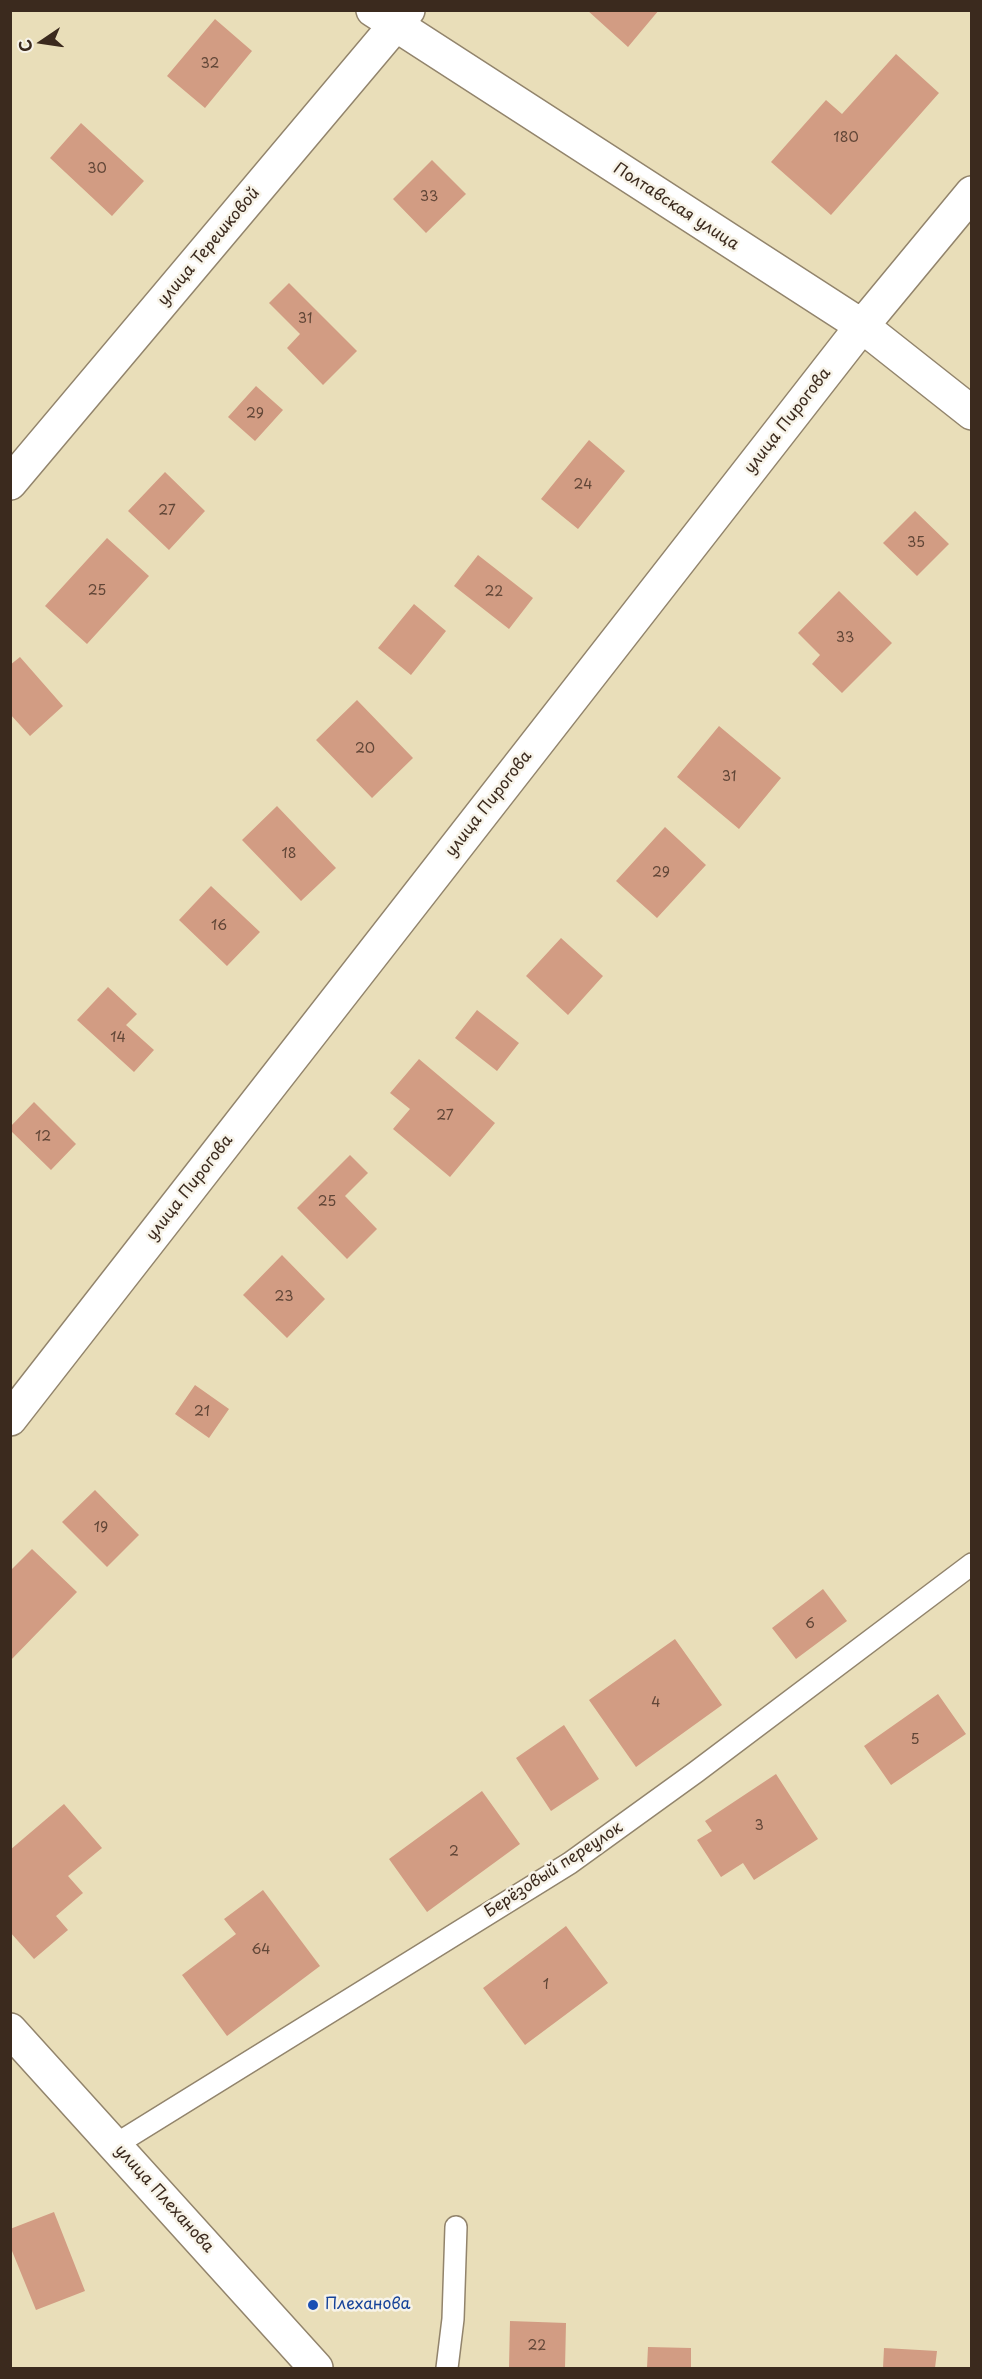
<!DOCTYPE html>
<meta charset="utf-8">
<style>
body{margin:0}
#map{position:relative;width:982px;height:2379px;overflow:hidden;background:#e9deb9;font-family:"Playpen Sans",sans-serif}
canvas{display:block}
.frame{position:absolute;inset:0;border:12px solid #3b2a1e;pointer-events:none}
.north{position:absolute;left:12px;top:12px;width:60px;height:60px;-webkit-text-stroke:4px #f7f3e8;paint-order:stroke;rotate:257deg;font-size:16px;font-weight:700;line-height:24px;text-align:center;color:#3b2a1e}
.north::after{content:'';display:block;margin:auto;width:21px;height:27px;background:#3b2a1e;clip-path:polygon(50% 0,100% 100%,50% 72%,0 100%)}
</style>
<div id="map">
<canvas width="982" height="2379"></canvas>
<div class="frame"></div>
<div class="north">С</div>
</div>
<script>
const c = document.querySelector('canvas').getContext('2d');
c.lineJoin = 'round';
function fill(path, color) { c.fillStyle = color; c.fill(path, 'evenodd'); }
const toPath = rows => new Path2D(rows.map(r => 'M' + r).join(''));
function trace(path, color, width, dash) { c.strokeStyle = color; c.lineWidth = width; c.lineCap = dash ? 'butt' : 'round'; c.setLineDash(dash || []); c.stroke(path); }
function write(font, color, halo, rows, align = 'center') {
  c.font = font + ' "Playpen Sans",sans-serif'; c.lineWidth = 5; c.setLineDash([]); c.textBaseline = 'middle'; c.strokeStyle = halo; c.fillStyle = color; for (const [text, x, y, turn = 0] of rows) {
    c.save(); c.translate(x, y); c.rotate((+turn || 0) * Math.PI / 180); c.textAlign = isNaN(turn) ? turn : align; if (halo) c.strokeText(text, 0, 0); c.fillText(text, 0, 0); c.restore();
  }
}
const building = toPath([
 [587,10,659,10,628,47],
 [215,19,252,51,205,108,167,76],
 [896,54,939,93,831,215,771,162,826,100,842,114],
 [81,123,144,181,112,216,50,158],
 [432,160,466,194,426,233,393,199],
 [289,283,357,351,323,385,287,348,300,334,269,303],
 [256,386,283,410,255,441,228,417],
 [589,440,625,471,578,529,541,499],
 [165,472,205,511,169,550,128,511],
 [915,511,949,544,917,576,883,543],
 [107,538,149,576,87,644,45,606],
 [478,555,533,598,509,629,454,586],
 [839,591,892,643,842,693,812,664,820,655,798,633],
 [414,604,446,631,411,675,378,648],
 [20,657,63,706,30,736,10,714,10,665],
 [357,700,413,758,372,798,316,740],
 [719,726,781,778,739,829,677,777],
 [277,806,336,868,301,901,242,840],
 [665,827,706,865,657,918,616,881],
 [211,886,260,932,227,966,179,920],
 [561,938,603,976,568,1015,526,976],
 [108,987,137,1014,126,1025,154,1050,134,1072,77,1020],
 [477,1010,519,1043,497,1071,455,1038],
 [419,1059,495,1123,450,1177,393,1129,410,1109,390,1093],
 [34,1102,76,1144,51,1170,10,1130,10,1127],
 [350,1155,368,1173,345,1196,377,1229,347,1259,297,1208],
 [282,1255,325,1299,287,1338,243,1295],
 [195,1385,229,1409,209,1438,175,1414],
 [95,1490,139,1535,107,1567,62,1522],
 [32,1549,77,1592,10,1661,10,1571],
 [823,1589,847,1621,796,1659,772,1628],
 [675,1639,722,1705,636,1767,589,1700],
 [938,1694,966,1734,891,1785,864,1746],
 [564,1725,599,1779,551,1811,516,1758],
 [776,1774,818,1839,754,1880,743,1863,721,1877,697,1840,712,1831,705,1821],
 [482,1791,520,1844,427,1912,389,1859],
 [64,1804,102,1848,68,1876,83,1893,56,1916,68,1930,34,1959,10,1932,10,1850],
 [263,1890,320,1966,227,2036,182,1975,236,1934,224,1919],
 [566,1926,608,1983,525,2045,483,1988],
 [54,2212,85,2291,36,2310,10,2246,10,2229],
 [510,2321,566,2323,565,2368,509,2368],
 [648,2347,691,2348,691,2368,647,2368],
 [884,2348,937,2351,935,2368,883,2368]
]);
const lane = toPath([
 [115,2145,570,1863,696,1772,972,1564],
 [447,2368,453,2319,456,2227]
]);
const street = toPath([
 [373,10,862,326,972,413],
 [10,1419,862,326,972,193]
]);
const secondary = toPath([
 [10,483,408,10],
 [10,2030,316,2368]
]);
const markers = [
 [313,2305,6,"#1a4fb4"]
];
const numberNames = [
 ["32",210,64],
 ["180",846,138],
 ["30",97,169],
 ["33",429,197],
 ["31",305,319],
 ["29",255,414],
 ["24",583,485],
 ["27",167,511],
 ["35",916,543],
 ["25",97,591],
 ["22",494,592],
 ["33",845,638],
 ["20",365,749],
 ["31",729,777],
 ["18",289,854],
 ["29",661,873],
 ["16",219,926],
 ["14",118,1038],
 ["27",445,1116],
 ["12",43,1137],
 ["25",327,1202],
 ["23",284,1297],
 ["21",202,1412],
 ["19",101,1528],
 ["6",810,1624],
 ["4",656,1703],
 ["5",915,1740],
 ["3",759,1826],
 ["2",454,1852],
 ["64",261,1950],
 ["1",546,1985],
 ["22",537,2346]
];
const streetNames = [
 ["Полтавская улица",676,207,33],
 ["улица Терешковой",209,247,-50],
 ["улица Пирогова",788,421,-52],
 ["улица Пирогова",489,804,-52],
 ["улица Пирогова",190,1188,-52],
 ["Берёзовый переулок",554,1870,-33],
 ["улица Плеханова",164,2199,48]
];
const transitNames = [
 ["Плеханова",325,2305]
];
fill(building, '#d29c83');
trace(lane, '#92846c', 24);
trace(street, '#92846c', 36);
trace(secondary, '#92846c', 36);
trace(lane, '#fff', 21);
trace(street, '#fff', 33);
trace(secondary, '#fff', 33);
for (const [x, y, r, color] of markers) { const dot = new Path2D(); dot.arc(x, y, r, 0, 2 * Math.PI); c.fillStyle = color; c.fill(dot); trace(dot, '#f7f3e8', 2); }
write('14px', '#614637', null, numberNames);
write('16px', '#3b2a1e', '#f7f3e8', streetNames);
write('16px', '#164399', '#f7f3e8', transitNames, 'left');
</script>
